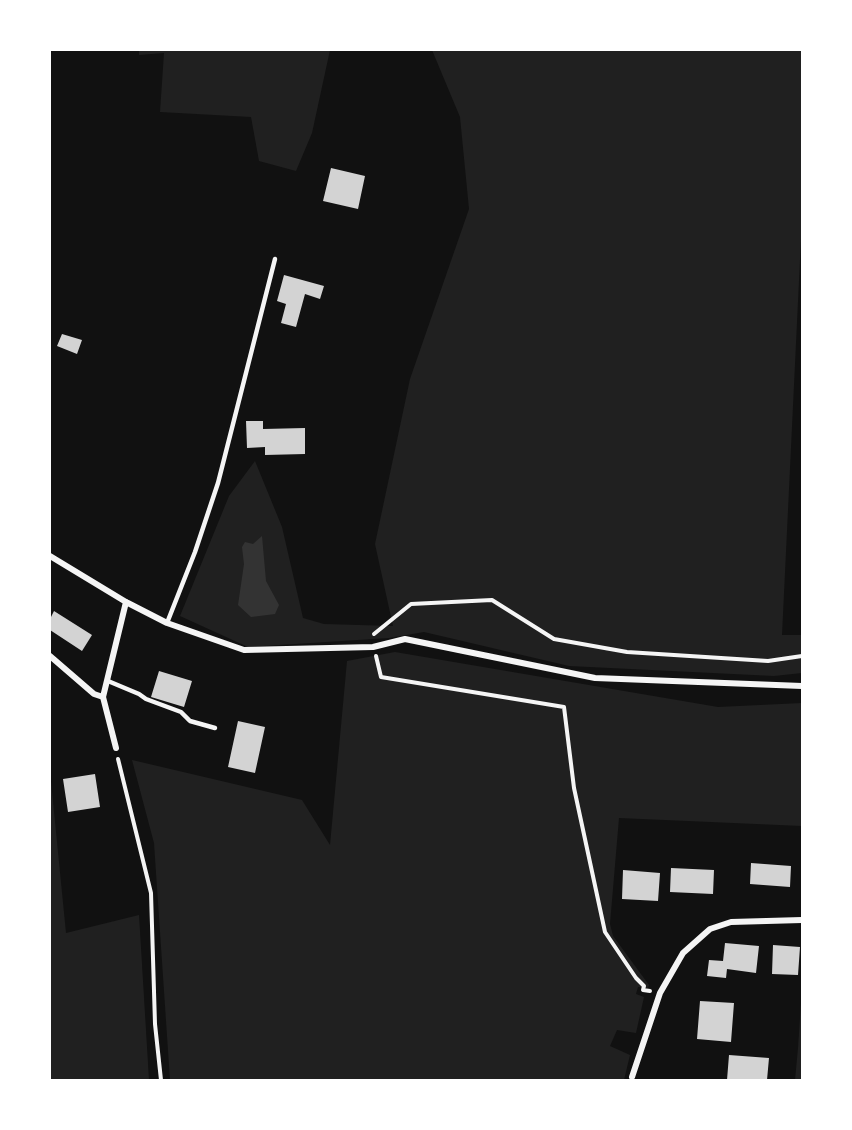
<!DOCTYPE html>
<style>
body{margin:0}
#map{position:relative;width:852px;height:1130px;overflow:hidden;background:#111;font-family:Quicksand,sans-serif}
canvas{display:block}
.frame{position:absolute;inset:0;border:51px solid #fff;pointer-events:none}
</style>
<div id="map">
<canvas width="852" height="1130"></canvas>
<div class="frame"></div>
</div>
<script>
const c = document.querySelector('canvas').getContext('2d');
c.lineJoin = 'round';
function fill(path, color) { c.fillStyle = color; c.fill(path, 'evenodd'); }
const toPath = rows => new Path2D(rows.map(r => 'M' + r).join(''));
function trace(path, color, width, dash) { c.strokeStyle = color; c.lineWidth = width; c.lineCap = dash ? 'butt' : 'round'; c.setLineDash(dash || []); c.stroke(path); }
const green = toPath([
 [139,50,330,50,312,133,296,171,259,161,251,117,160,112,164,53,139,55],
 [432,50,802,50,802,218,782,635,802,635,802,673,774,676,569,666,424,632,389,638,248,647,180,616,229,496,255,461,282,527,303,618,324,624,393,626,375,544,410,379,469,209,460,117],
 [395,652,718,707,802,703,802,826,619,818,610,924,613,936,649,985,648,988,638,987,636,994,644,997,636,1033,617,1030,610,1046,630,1055,624,1080,170,1080,154,843,132,760,302,800,330,845,347,661],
 [50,771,66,933,139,915,149,1080,50,1080],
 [802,987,802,1080,795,1080,798,1048]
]);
const water = toPath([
 [262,536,266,581,279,605,275,614,251,617,238,605,244,564,242,547,245,542,253,544]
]);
const building = toPath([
 [331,168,365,176,358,209,323,201],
 [284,275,324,286,320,299,305,294,296,327,281,323,286,304,277,301],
 [62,334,82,340,77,354,57,346],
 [246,421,263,421,263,429,305,428,305,454,265,455,265,447,247,448],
 [54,611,92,635,82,651,50,630,50,619],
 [159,671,192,681,184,707,151,697],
 [238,721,265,727,255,773,228,767],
 [95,774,100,807,68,812,63,779],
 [751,863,791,866,790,887,750,884],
 [671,868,714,870,713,894,670,892],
 [623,870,660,873,658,901,622,899],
 [725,943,759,946,756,973,727,969,726,978,707,976,709,960,723,961],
 [773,945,800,947,798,975,772,974],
 [700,1001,734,1003,731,1042,697,1039],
 [729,1055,769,1058,767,1080,727,1080]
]);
const path = toPath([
 [374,634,411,604,492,600,554,639,627,652,768,661,802,656],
 [376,656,381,677,564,707,574,788,605,932,636,978,644,986,643,990,650,991],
 [118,759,151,893,155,1024,161,1080]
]);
const service = toPath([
 [167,623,195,552,218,483,275,259],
 [108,681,139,694,146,699,181,712,190,721,215,728]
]);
const minor = toPath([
 [50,556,126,602,167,623,244,650,373,647,405,639,595,678,802,686],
 [50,656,94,694,103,697],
 [116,748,103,697,126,602],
 [632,1077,660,993,683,953,710,929,731,922,802,920]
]);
fill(green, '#202020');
fill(water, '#333');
fill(building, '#d3d3d3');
trace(path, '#f5f5f5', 4);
trace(service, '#f5f5f5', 4.5);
trace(minor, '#f5f5f5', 6);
</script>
